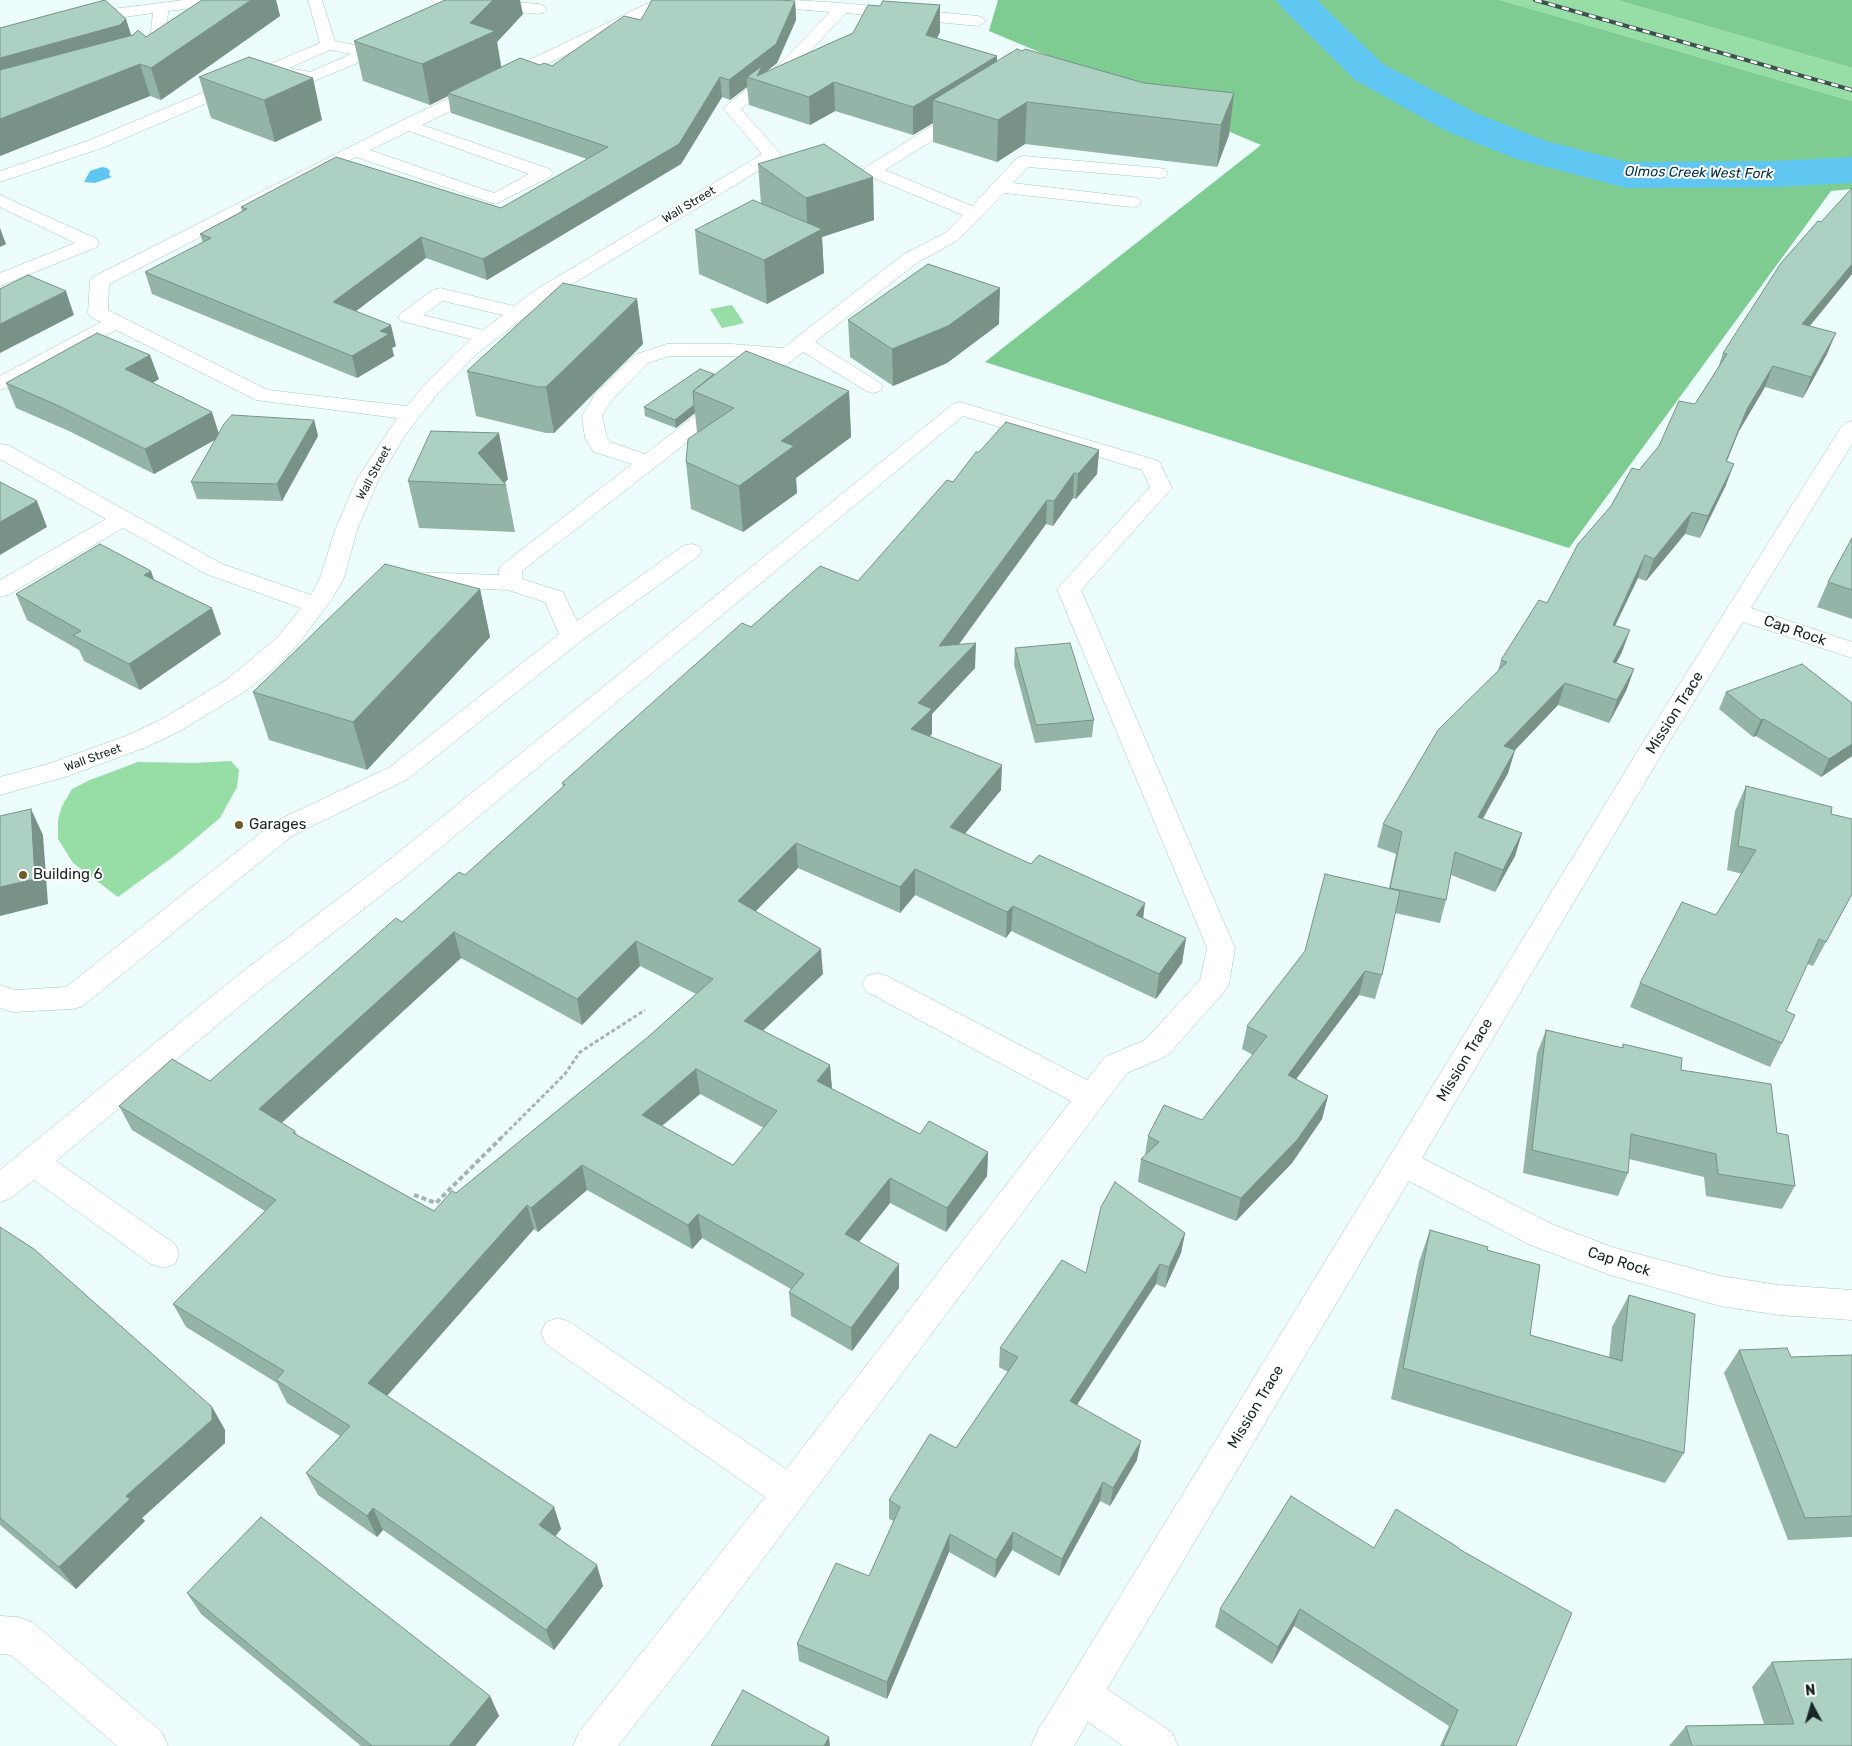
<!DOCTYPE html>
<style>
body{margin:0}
#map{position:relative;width:1852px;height:1746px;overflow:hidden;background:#edfdfc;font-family:Rubik,sans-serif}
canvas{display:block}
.north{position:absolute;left:1787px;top:1681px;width:50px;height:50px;-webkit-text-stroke:4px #fff;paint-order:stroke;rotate:354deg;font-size:14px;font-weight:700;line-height:20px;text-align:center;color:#172726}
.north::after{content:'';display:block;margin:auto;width:18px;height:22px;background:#172726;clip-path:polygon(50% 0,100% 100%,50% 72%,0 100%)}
</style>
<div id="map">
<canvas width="1852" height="1746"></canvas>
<div class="north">N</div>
</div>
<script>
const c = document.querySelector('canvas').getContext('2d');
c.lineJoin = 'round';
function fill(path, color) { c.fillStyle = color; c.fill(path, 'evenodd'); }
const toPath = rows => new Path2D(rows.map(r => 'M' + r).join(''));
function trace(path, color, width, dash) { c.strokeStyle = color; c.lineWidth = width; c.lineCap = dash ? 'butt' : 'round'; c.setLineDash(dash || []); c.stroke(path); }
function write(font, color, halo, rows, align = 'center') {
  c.font = font + ' Rubik,sans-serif'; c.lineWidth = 4; c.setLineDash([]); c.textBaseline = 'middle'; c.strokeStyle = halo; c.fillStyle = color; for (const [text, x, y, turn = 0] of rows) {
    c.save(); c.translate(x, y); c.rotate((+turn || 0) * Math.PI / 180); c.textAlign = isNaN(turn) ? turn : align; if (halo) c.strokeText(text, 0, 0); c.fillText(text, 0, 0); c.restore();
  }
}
const green = toPath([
 [1500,0,1617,0,1852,68,1852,101],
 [732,305,744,323,722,328,710,309],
 [231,761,239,770,237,787,220,818,177,854,118,897,73,863,58,839,58,820,62,806,72,789,90,780,138,762,194,763]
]);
const forest = toPath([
 [998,0,1500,0,1852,101,1852,189,1831,191,1569,548,985,362,1261,145,989,31],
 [1617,0,1852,0,1852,68]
]);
const water = toPath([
 [102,167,107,168,110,171,109,175,112,177,95,183,84,182,90,171]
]);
const river = toPath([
 [1276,0,1317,0,1383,64,1476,113,1546,141,1627,162,1775,161,1852,157,1852,183,1775,187,1626,188,1516,159,1446,131,1355,80,1282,8,1276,0]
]);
const pathFar1 = toPath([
 [500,1139,565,1074,580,1052,645,1010]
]);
const path = toPath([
 [414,1195,436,1203,501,1138]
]);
const minor = toPath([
 [184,0,233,0,231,3,226,4,168,11,166,40,147,60,141,62,135,60,133,57,150,39,153,13,81,23,76,21,73,18,76,15,81,13,184,0],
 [308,0,322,0,335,41,360,46,367,54,362,61,312,82,300,81,275,74,102,148,0,182,0,171,90,140,320,43,308,0],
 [330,50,351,54,310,72,289,68,330,50],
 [432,0,489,0,539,4,544,6,547,9,544,12,539,14,439,4,434,3,432,0],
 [655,0,674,0,672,3,422,125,550,169,553,173,550,177,495,204,356,157,109,284,108,310,268,390,407,406,425,384,471,339,401,321,398,317,401,313,433,290,440,288,514,306,537,289,762,154,723,108,783,61,830,12,735,4,730,3,728,0,795,0,842,3,978,16,983,18,986,21,983,24,978,26,846,13,795,67,741,109,778,151,781,155,778,159,551,297,479,352,439,392,406,434,379,479,357,530,344,578,332,599,295,648,271,671,244,692,180,731,144,748,65,777,0,795,0,777,48,764,126,736,162,719,226,680,277,638,301,608,206,574,123,528,8,595,0,597,0,580,106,519,0,459,0,444,8,445,222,564,311,595,320,578,335,530,357,479,397,418,256,400,116,330,7,388,0,390,0,376,101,322,91,317,88,313,90,281,93,277,401,121,655,0],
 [409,131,529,174,494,193,370,150,409,131],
 [443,301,503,315,483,330,423,315,443,301],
 [966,107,972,108,974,112,972,116,885,170,972,206,1018,157,1024,156,1159,168,1165,169,1168,173,1165,177,1159,178,1028,167,1013,183,1132,197,1138,198,1141,202,1138,206,1132,207,1004,193,957,241,918,262,815,342,880,383,883,387,880,391,873,393,866,391,803,352,522,571,522,579,563,592,577,621,683,546,691,544,699,546,702,551,699,556,581,641,408,779,292,836,83,1006,73,1009,13,1012,0,1008,0,985,15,990,66,987,274,822,390,767,559,634,545,602,508,590,413,586,405,584,401,579,405,574,413,572,499,575,499,569,503,564,632,464,594,452,585,438,582,416,596,393,634,355,667,344,731,344,783,348,904,254,945,233,963,215,866,175,863,171,866,167,960,108,966,107],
 [669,356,731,356,769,359,645,454,610,442,607,438,602,416,612,400,648,363,669,356],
 [0,195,97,239,99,243,97,247,0,286,0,273,75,243,0,207,0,195],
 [960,402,1159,461,1172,488,1081,590,1235,948,1229,984,1224,992,1167,1056,1127,1073,707,1634,618,1746,573,1746,579,1732,765,1497,546,1344,541,1333,546,1322,558,1318,570,1322,786,1469,1071,1101,867,992,862,984,867,976,877,973,887,976,1087,1080,1105,1057,1145,1040,1200,980,1207,948,1057,589,1150,487,1142,470,963,416,410,873,253,995,56,1161,175,1244,179,1254,175,1264,163,1268,151,1264,34,1180,11,1198,0,1202,0,1170,233,979,390,859,953,404,960,402],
 [1852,421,1852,444,1751,608,1852,642,1852,658,1743,622,1669,742,1422,1158,1552,1224,1612,1247,1720,1276,1779,1285,1852,1290,1852,1320,1779,1315,1720,1306,1610,1275,1528,1244,1409,1181,1107,1689,1172,1732,1178,1746,1123,1746,1088,1722,1074,1746,1031,1746,1037,1732,1647,736,1841,427,1845,423,1852,421],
 [0,1616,18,1617,32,1622,162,1732,168,1746,117,1746,11,1655,0,1654,0,1616]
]);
const rail = toPath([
 [1535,0,1852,90]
]);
const wall = toPath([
 [202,0,276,0,280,16,161,100,150,96,0,156,131,35,146,37],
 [795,1,796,20,777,63,766,72,853,33,880,6,940,5,940,32,937,38,997,56,997,62,1144,83,1234,93,1229,135,1217,167,1025,144,997,162,933,142,933,123,913,135,835,111,810,125,749,105,747,87,730,100,722,97,681,164,487,280,426,258,356,311,396,346,392,348,394,356,357,378,152,294,145,272,203,243,200,234,242,211,241,207,501,208,587,159,451,113,448,96,430,105,363,81,354,41,523,14,497,42,501,67,540,65,552,66,641,20],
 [199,77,322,120,275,142,211,118],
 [758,164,874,220,822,237,824,273,767,304,699,274,695,230,761,204],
 [1852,274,1810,326,1827,354,1803,398,1765,387,1739,431,1727,461,1726,485,1700,538,1685,534,1646,581,1638,578,1615,625,1622,652,1616,663,1634,669,1626,691,1609,723,1558,705,1515,750,1508,773,1483,819,1522,833,1515,856,1495,892,1451,875,1446,900,1440,923,1395,913,1382,975,1375,999,1359,995,1296,1079,1328,1096,1322,1119,1292,1163,1236,1221,1138,1182,1141,1159,1145,1155,1148,1136,1202,1120,1253,1055,1242,1049,1247,1026,1389,888,1396,854,1377,847,1383,824,1498,671,1501,660,1547,603,1611,506,1639,470,1695,404,1718,368,1723,353],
 [637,299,643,344,554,433,546,433,476,416,467,371],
 [848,320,999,324,947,363,893,386,850,357],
 [714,374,849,391,851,437,796,478,797,493,743,532,691,509,686,462,697,433,695,413,676,428,645,416,644,407],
 [159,379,153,383,219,433,314,420,318,436,282,501,197,499,191,482,216,439,154,474,69,431,16,408,6,383],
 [1099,450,1097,474,1076,499,1073,498,1053,526,1046,524,958,645,975,668,932,714,932,734,929,737,1001,790,965,833,1143,918,1186,938,1182,963,1156,999,1011,931,1006,938,915,895,900,913,798,868,756,911,823,974,763,1031,830,1065,832,1089,920,1134,988,1152,987,1176,946,1232,890,1203,859,1242,899,1288,852,1351,791,1316,789,1292,791,1289,702,1238,692,1249,587,1190,538,1232,534,1229,387,1396,554,1507,561,1529,555,1536,603,1586,554,1650,383,1530,377,1537,318,1495,306,1473,340,1436,287,1403,277,1383,186,1327,173,1304,265,1211,132,1130,119,1106,210,1081,402,922,465,875,563,787,562,783,751,627,858,581,953,482,979,452],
 [461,958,582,1025,640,966,696,994,648,1037,434,1211,297,1135,295,1131,282,1123],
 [700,1094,764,1128,733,1165,662,1126],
 [508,479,504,483,506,485,515,532,419,528,408,481],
 [1852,538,1852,619,1817,607,1828,582],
 [154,580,221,634,140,690,84,661,79,650,27,620,16,594],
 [480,589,490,637,367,770,269,740,253,692],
 [1015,648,1094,720,1092,737,1035,743,1014,665],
 [1726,692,1852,703,1852,756,1821,777,1756,736,1753,737,1719,709],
 [1746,786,1831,814,1852,894,1813,966,1807,964,1786,1011,1782,1043,1770,1067,1630,1007,1640,983,1716,915,1742,874,1727,870,1735,811],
 [1546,1030,1622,1048,1623,1044,1681,1070,1777,1133,1795,1186,1782,1209,1706,1196,1704,1177,1629,1159,1628,1173,1618,1196,1523,1173,1537,1053],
 [0,1227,212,1407,225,1430,225,1443,142,1518,145,1521,76,1589,0,1525],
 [1430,1230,1487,1250,1530,1335,1609,1358,1612,1327,1629,1295,1684,1453,1665,1483,1391,1399,1419,1262],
 [1185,1233,1181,1253,1165,1288,1156,1284,1077,1405,1137,1460,1110,1506,1100,1501,1059,1576,1012,1550,995,1578,949,1552,887,1699,799,1661,797,1644,869,1576,894,1521,889,1519,889,1500,956,1448,1008,1372,999,1367,1000,1348,1086,1273],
 [1739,1350,1791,1357,1852,1355,1852,1537,1788,1540,1724,1373],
 [1374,1548,1459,1549,1516,1746,1440,1746,1449,1726,1294,1626,1272,1664,1215,1627,1220,1609],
 [187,1593,490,1696,499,1716,475,1746,361,1746,201,1614],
 [1772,1662,1852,1746,1669,1746,1686,1726,1764,1724,1752,1687]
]);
const shadedWall = toPath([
 [251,0,276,0,280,16,161,100,151,68],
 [493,0,520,0,523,14,497,42,502,71,448,93,448,96,430,105,422,64,470,23],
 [795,1,796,20,777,63,762,75,747,77,747,87,730,100,729,80],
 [940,5,940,32,926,62,926,35],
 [126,19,136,50,0,92,0,58],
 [997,56,996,84,933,100,933,123,913,135,913,107],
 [140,64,150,96,0,156,0,119],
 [720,77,722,97,681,164,487,280,483,259],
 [313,78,322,120,275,142,264,100],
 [834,82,835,111,810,125,809,97],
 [1234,93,1229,135,1217,167,1221,125],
 [1027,102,1025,144,997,162,998,120],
 [873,177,874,220,822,237,824,273,767,304,764,260,808,236,806,198],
 [0,228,6,244,0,247],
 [421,237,426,258,339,324,333,302],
 [1852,264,1852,274,1794,345,1802,324],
 [1000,288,999,324,947,363,893,386,892,349],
 [66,291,74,315,0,353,0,324],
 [637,299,643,344,554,433,546,387],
 [391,325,396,346,392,348,394,356,357,378,352,356,380,331],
 [1836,333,1827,354,1803,398,1811,377],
 [150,355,159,379,133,394,125,369],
 [1773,366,1765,387,1739,431,1718,483,1747,409],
 [849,391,851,437,796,478,797,493,743,532,739,486,781,441],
 [694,405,695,413,676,428,675,420],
 [212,412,220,437,154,474,145,449],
 [314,420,318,436,282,501,277,484],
 [499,433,508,479,503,485,478,453],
 [1099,450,1097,474,1076,499,1078,474],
 [1734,464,1726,485,1700,538,1708,516],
 [1074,473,1073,498,1053,526,1054,501],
 [1047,500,1046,524,939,672,939,646],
 [37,501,47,527,0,555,0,522],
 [1692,512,1685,534,1646,581,1654,559],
 [1645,555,1638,578,1605,647,1613,625],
 [151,571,160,597,144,575],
 [480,589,490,637,367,770,353,722],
 [212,608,221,634,140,690,129,664],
 [1630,630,1622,652,1605,684,1613,662],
 [976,643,975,668,932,714,932,734,911,755,911,729,918,703],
 [1634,669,1626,691,1609,723,1617,700],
 [1565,683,1558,705,1497,769,1504,746],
 [1764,719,1756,736,1753,737,1761,720],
 [1852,744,1852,756,1821,777,1829,759],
 [1515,750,1508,773,1471,839,1478,817],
 [1002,765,1001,790,950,852,950,827],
 [31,809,43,835,48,904,0,916,0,887],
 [1522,833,1515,856,1495,892,1503,870],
 [796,843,798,868,741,926,738,901],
 [915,869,915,895,900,913,900,887],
 [1145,903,1142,928,1136,915],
 [1013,906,1011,931,1006,938,1007,912],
 [454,932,461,958,269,1134,259,1109],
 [1186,938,1182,963,1156,999,1159,974],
 [636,941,640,966,582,1025,577,999],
 [821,949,823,974,746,1046,744,1021],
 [1365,971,1359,995,1282,1098,1288,1075],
 [830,1065,832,1090,817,1081],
 [696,1069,700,1094,646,1139,642,1115],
 [1328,1096,1322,1119,1292,1163,1236,1221,1241,1198],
 [988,1152,987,1176,946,1232,947,1208],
 [582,1165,587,1190,538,1232,531,1208],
 [890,1178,890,1203,846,1258,845,1234],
 [527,1205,534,1229,378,1406,368,1383],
 [698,1214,702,1238,692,1249,688,1225],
 [1185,1233,1181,1253,1165,1288,1169,1267],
 [899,1264,899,1288,852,1351,851,1328],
 [1160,1264,1156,1284,1067,1420,1070,1401],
 [212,1407,225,1430,225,1443,142,1518,145,1521,76,1589,59,1567],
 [1141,1441,1137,1460,1110,1506,1113,1488],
 [1103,1482,1100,1501,1059,1576,1062,1559],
 [554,1507,561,1529,547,1547,539,1525],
 [373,1508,383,1530,377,1537,367,1516],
 [1013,1532,1012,1550,995,1578,996,1560],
 [950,1534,949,1552,887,1699,887,1682],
 [597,1565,603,1586,554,1650,546,1630],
 [1300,1609,1294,1626,1272,1664,1278,1647],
 [490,1696,499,1716,475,1746,449,1746],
 [829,1737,830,1746,824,1746]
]);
const building = toPath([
 [105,0,126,19,120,25,0,58,0,28,105,0],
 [202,0,251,0,151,68,140,64,0,119,0,70,133,35,138,30,146,37,202,0],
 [445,0,493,0,470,23,495,31,422,64,354,41,445,0],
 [652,0,779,0,795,1,776,44,729,80,720,77,679,144,483,259,421,237,333,302,391,325,380,331,389,334,352,356,145,272,211,238,200,234,247,209,241,207,336,157,501,208,608,147,448,93,520,58,540,65,544,63,552,66,624,16,641,20,652,0],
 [883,1,940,5,926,35,997,56,913,107,834,82,809,97,747,77,762,66,757,76,853,33,868,5,880,6,883,1],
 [1017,49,1022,51,1025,49,1144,83,1234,93,1221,125,1027,102,998,120,933,100,1017,49],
 [249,57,313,78,264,100,199,77,249,57],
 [824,144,873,177,806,198,758,164,824,144],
 [1852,188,1852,264,1802,324,1836,333,1811,377,1773,366,1747,409,1726,461,1734,464,1708,516,1692,512,1654,559,1645,555,1613,625,1630,630,1613,662,1634,669,1617,700,1565,683,1504,746,1515,750,1478,817,1522,833,1503,870,1455,852,1446,900,1390,888,1402,832,1383,824,1438,730,1507,662,1501,660,1539,600,1547,603,1578,544,1611,506,1632,468,1639,470,1659,446,1679,401,1695,404,1727,354,1723,353,1781,263,1818,221,1821,222,1852,188],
 [753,200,822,229,764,260,695,230,753,200],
 [928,264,1000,288,948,326,892,349,848,320,928,264],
 [28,275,66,291,0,324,0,289,28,275],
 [563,283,637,299,546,387,538,387,467,371,563,283],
 [97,333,150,355,125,369,212,412,145,449,59,406,6,383,97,333],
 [746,351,849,391,781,441,794,446,739,486,686,462,688,439,734,408,693,391,746,351],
 [700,369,714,374,693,391,694,405,675,420,644,407,700,369],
 [232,415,314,420,277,484,191,482,224,424,232,415],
 [1006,422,1099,450,1078,474,1074,473,1054,501,1047,500,939,646,976,643,918,703,932,709,911,729,1002,765,950,827,1031,864,1039,855,1145,903,1136,915,1186,938,1159,974,1013,906,1007,912,915,869,900,887,796,843,738,901,821,949,744,1021,830,1065,817,1081,920,1134,929,1121,988,1152,947,1208,890,1178,845,1234,899,1264,851,1328,789,1292,804,1274,698,1214,688,1225,582,1165,531,1208,527,1205,368,1383,554,1507,539,1525,597,1565,546,1630,373,1508,367,1516,306,1473,350,1426,276,1380,284,1371,173,1304,276,1200,119,1106,172,1059,210,1081,396,918,402,922,459,872,465,875,565,785,562,783,742,623,751,627,820,566,858,581,947,480,953,482,976,452,979,452,1006,422],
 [454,932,577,999,636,941,713,979,648,1037,456,1193,452,1191,434,1211,293,1133,295,1131,259,1109,454,932],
 [696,1069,777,1111,733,1165,642,1115,696,1069],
 [431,431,499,433,478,453,506,485,408,481,431,431],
 [0,482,37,501,0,522,0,482],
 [1852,538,1852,590,1828,582,1852,538],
 [100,544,151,571,144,575,212,608,129,664,73,635,81,631,16,594,100,544],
 [385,564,480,589,353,722,253,692,385,564],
 [1070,643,1094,720,1036,725,1015,648,1070,643],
 [1802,664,1852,703,1852,744,1829,759,1764,719,1761,720,1726,692,1802,664],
 [1746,786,1832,807,1831,814,1852,819,1852,894,1826,942,1819,939,1786,1011,1795,1015,1782,1043,1640,983,1682,902,1716,915,1756,850,1738,846,1746,786],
 [31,809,35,879,0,887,0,816,31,809],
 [1325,874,1400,891,1382,975,1365,971,1288,1075,1328,1096,1297,1140,1241,1198,1141,1159,1159,1142,1148,1136,1164,1105,1202,1120,1267,1036,1247,1026,1305,951,1325,874],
 [1546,1030,1623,1048,1623,1044,1682,1058,1681,1070,1771,1084,1777,1133,1788,1135,1795,1186,1718,1174,1716,1154,1631,1134,1628,1173,1532,1150,1546,1030],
 [1115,1182,1185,1233,1169,1267,1160,1264,1070,1401,1141,1441,1113,1488,1103,1482,1062,1559,1013,1532,996,1560,950,1534,887,1682,797,1644,836,1563,869,1576,900,1507,889,1500,930,1434,956,1448,1018,1357,1000,1348,1062,1260,1086,1273,1101,1207,1115,1182],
 [0,1227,34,1249,212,1407,212,1420,126,1496,130,1499,59,1567,0,1518,0,1227],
 [1430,1230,1488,1247,1487,1250,1540,1265,1530,1335,1622,1361,1629,1295,1695,1314,1684,1453,1403,1368,1430,1230],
 [1787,1348,1791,1357,1852,1355,1852,1516,1805,1518,1739,1350,1787,1348],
 [1291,1496,1374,1548,1396,1509,1459,1548,1459,1549,1572,1613,1516,1746,1445,1746,1443,1745,1458,1710,1300,1609,1278,1647,1220,1609,1291,1496],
 [261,1517,490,1696,449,1746,372,1746,187,1593,261,1517],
 [1852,1659,1852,1746,1692,1746,1686,1726,1794,1724,1772,1662,1852,1659],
 [743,1690,829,1737,824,1746,711,1746,743,1690]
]);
const markers = [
 [239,825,5,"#6b5b29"],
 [23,875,5,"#6b5b29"]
];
const farStreetnames = [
 ["Wall Street",689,205,-31],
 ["Wall Street",374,473,-62],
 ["Wall Street",93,758,-20]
];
const farWaternames = [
 ["Olmos Creek West Fork",1699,173,1]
];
const streetNames = [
 ["Cap Rock",1795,631,19],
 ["Mission Trace",1675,713,-58],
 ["Mission Trace",1465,1060,-59],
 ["Cap Rock",1619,1262,18],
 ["Mission Trace",1256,1407,-59]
];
const poiNames = [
 ["Garages",249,825],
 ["Building 6",33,875]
];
fill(green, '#96dda6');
fill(forest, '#7ecc91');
fill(water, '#5fc6f2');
fill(river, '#5fc6f2');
trace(minor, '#a0c9c5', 1);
trace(pathFar1, '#a4b4b3', 3, [4, 2.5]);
trace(path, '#a4b4b3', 4, [5, 3]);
fill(minor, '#fff');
trace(rail, '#3f4f4e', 4);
trace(rail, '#fff', 2.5, [7]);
fill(wall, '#94b4a8');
fill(shadedWall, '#789288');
fill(building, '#acd1c3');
trace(building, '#789288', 1);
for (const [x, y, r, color] of markers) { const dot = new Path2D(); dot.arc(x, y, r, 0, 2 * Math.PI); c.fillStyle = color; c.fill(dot); trace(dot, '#fff', 2); }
write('12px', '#172726', '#fff', farStreetnames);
write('italic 14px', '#003042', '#fff', farWaternames);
write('15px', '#172726', '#fff', streetNames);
write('15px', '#172726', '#fff', poiNames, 'left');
</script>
